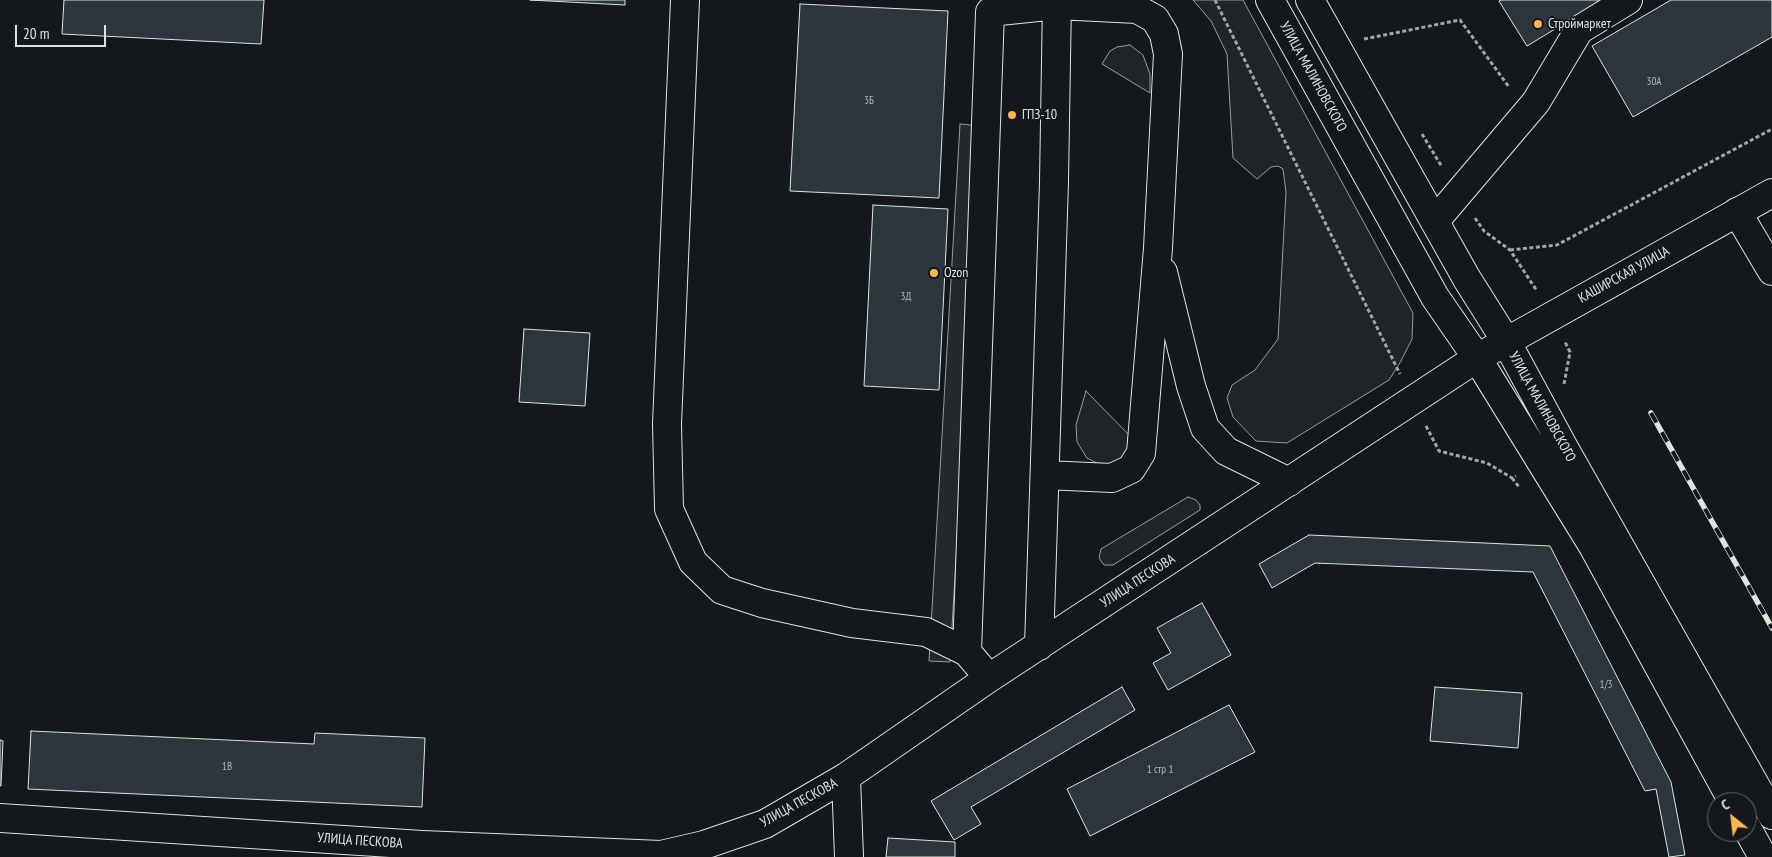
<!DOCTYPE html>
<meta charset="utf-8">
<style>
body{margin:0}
#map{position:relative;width:1772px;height:857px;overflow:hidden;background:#14181c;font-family:"PT Sans Narrow",sans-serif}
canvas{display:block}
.north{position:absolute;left:1707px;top:792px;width:50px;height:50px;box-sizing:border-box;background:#14181c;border:1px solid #626a69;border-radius:50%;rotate:331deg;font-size:14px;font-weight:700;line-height:20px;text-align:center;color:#d8e6dc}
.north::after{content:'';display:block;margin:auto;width:18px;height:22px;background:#ffb74d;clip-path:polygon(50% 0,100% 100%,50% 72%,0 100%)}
.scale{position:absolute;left:15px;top:25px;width:91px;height:22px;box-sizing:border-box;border:2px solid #d8e6dc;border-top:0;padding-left:6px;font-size:15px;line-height:18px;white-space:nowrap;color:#d8e6dc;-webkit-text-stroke:4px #14181c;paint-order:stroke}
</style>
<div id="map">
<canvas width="1772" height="857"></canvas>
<div class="north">С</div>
<div class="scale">20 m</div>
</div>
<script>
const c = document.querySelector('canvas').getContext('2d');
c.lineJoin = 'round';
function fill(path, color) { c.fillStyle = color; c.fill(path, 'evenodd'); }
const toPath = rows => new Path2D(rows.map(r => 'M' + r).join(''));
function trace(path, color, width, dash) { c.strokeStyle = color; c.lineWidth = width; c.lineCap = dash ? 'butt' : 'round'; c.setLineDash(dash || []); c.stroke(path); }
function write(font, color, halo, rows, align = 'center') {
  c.font = font + ' "PT Sans Narrow",sans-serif'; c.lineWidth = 4; c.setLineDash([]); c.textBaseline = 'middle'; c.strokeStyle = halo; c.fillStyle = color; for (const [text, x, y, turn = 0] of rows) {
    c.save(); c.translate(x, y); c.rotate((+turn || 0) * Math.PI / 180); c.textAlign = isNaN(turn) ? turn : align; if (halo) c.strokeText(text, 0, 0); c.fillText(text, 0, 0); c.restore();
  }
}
const green = toPath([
 [1193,0,1243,0,1413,313,1412,339,1401,361,1389,380,1287,443,1256,441,1233,417,1227,398,1232,385,1255,370,1278,339,1286,192,1283,169,1278,166,1271,167,1257,179,1233,158,1227,54,1211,21,1193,0],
 [1130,45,1143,55,1150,74,1150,93,1102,64,1110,51,1117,47,1130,45],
 [1086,391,1129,435,1131,445,1125,454,1116,462,1101,465,1087,458,1077,442,1076,425,1086,391],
 [1188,497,1196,500,1200,505,1200,510,1113,565,1104,565,1099,558,1101,549,1188,497]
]);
const parking = toPath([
 [960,124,981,126,950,662,929,661,960,124]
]);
const building = toPath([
 [64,0,264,0,261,44,62,34,64,0],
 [530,0,625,0,625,5,530,0],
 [1501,0,1603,0,1527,46,1499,1,1501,0],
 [1671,0,1772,0,1772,37,1633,117,1592,46,1671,0],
 [800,4,948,11,939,198,790,191,800,4],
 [873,205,948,209,939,390,864,386,873,205],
 [524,329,590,333,585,406,519,402,524,329],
 [1309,535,1550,546,1671,782,1685,855,1669,857,1656,789,1645,791,1533,572,1315,563,1272,588,1259,564,1309,535],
 [1202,603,1231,655,1168,690,1153,663,1171,653,1157,628,1202,603],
 [1122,687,1135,710,971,807,981,824,954,840,931,801,1122,687],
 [1435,687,1522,693,1518,748,1430,741,1435,687],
 [1229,705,1255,752,1090,836,1067,789,1229,705],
 [31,731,314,744,315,733,425,738,422,807,28,789,31,731],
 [0,740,3,741,1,786,0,786,0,740],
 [888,838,955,842,955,857,886,857,888,838]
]);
const path = toPath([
 [1215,0,1400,374],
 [1364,39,1460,20,1509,87],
 [1422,134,1442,167],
 [1475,218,1484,231,1510,250,1537,291],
 [1510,250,1557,245,1772,129],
 [1564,384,1570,352,1565,342],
 [1426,426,1439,451,1487,463,1512,478,1516,476],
 [1512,478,1519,487]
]);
const minor = toPath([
 [685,0,667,424,669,509,693,562,722,590,762,603,852,623,926,632,967,652],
 [1737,212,1772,271],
 [1435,221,1536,102,1579,30,1628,0],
 [1163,272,1191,386,1205,428,1226,451,1289,482],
 [1039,646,1054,182,1057,0],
 [989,678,967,652,990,12,1057,5,1137,9,1155,19,1164,34,1168,54,1158,248,1141,453,1131,469,1112,478,1045,475],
 [846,777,849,857],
 [0,818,422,845,661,855,704,845,765,824,846,777,989,678,1477,358]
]);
const major = toPath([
 [1477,358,1772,193]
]);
const highway = toPath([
 [1270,0,1435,297,1477,358,1593,546,1733,802],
 [1310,0,1467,279,1506,341,1564,448,1772,815],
 [1747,828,1763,857]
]);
const rail = toPath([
 [1651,413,1772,628]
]);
const markers = [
 [1538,24,5,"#ffb74d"],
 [1012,115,5,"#ffb74d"],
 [934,273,5,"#ffb74d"]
];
const numberNames = [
 ["30А",1654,82],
 ["3Б",869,101],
 ["3Д",906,297],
 ["1/3",1606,685],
 ["1В",227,767],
 ["1 стр 1",1160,770]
];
const poiNames = [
 ["Строймаркет",1548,24],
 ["ГПЗ-10",1022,115],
 ["Ozon",944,273]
];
const streetNames = [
 ["УЛИЦА МАЛИНОВСКОГО",1313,77,61],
 ["КАШИРСКАЯ УЛИЦА",1624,275,-29],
 ["УЛИЦА МАЛИНОВСКОГО",1542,407,61],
 ["УЛИЦА ПЕСКОВА",1138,581,-33],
 ["УЛИЦА ПЕСКОВА",799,803,-29],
 ["УЛИЦА ПЕСКОВА",360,841,4]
];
fill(green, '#202428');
trace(green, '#939e99', 1);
fill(parking, '#24282b');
trace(parking, '#939e99', 1);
fill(building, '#2c363c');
trace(building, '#d8e6dc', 1);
trace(minor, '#d8e6dc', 30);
trace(major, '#d8e6dc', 30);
trace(highway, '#d8e6dc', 30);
trace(path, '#9da8a2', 3, [4, 2.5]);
trace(minor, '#14181c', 28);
trace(major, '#14181c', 28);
trace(highway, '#14181c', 28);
trace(rail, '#d8e6dc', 5.5);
trace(rail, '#14181c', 4, [11]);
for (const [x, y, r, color] of markers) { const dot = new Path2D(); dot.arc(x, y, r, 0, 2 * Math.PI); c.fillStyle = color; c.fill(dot); trace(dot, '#14181c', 2); }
write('11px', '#adbab4', null, numberNames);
write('14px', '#d8e6dc', '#14181c', poiNames, 'left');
write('14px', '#d8e6dc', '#14181c', streetNames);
</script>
